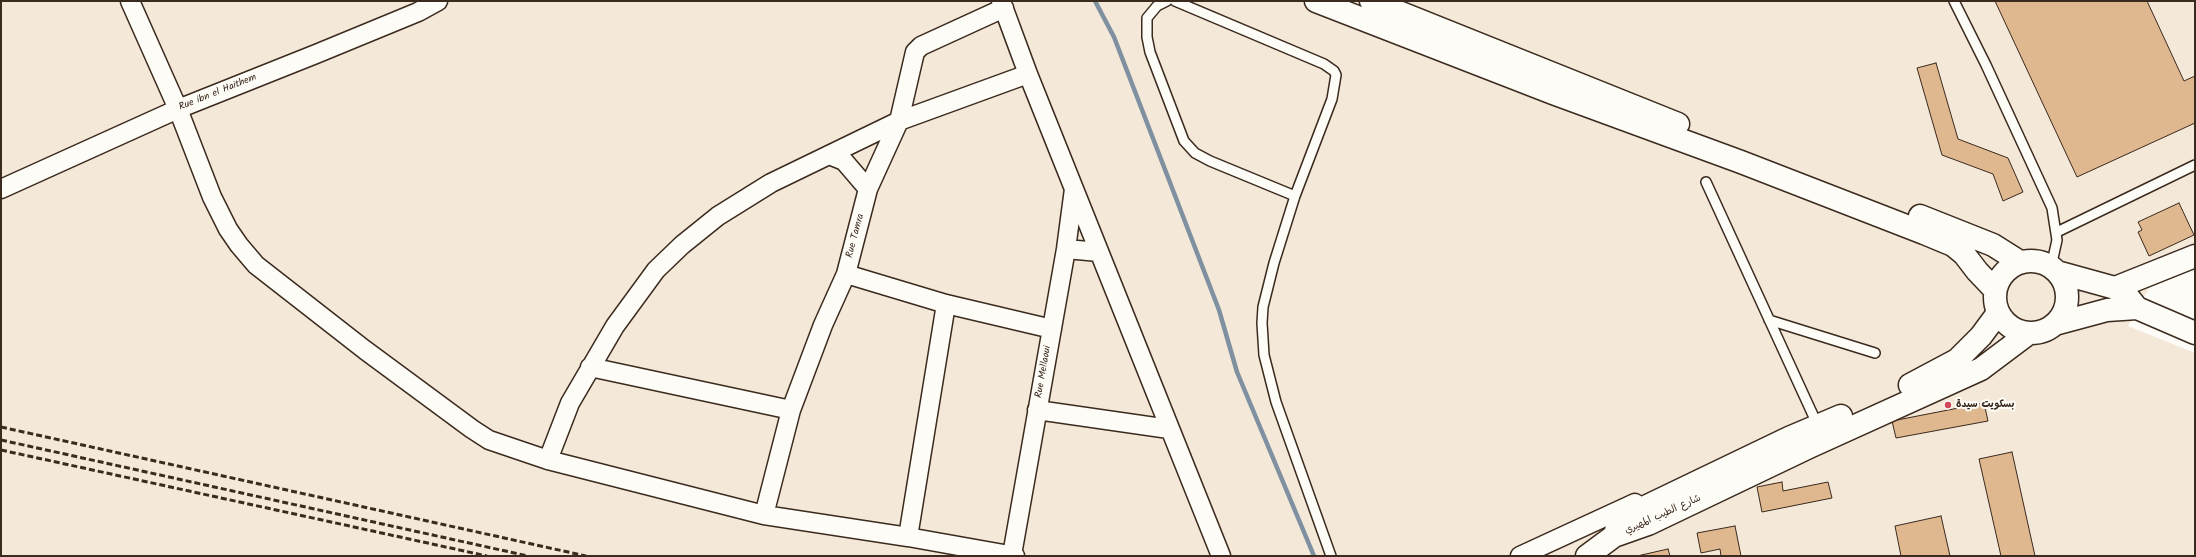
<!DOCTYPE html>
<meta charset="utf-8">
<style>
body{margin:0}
#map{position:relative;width:2196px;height:557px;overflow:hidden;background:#fdfcf7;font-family:Kalam,sans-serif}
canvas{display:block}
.frame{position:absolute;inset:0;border:2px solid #3b2a1e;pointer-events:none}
</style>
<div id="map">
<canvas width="2196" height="557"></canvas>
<div class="frame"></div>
</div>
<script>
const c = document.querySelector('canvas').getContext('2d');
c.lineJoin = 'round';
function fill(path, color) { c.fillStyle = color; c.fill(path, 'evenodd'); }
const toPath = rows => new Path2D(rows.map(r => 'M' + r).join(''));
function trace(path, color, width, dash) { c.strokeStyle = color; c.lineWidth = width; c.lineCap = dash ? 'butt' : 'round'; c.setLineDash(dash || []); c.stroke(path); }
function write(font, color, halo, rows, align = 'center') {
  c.font = font + ' Kalam,"Playpen Sans Arabic",sans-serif'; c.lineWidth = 4; c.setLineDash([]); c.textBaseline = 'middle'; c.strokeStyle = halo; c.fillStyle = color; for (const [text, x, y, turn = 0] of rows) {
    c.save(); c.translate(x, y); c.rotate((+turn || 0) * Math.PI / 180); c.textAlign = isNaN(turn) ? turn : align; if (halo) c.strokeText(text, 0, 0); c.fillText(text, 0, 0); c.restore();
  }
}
const built = toPath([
 [1,1,2195,1,2195,243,2167,256,2128,326,2195,353,2195,556,1,556]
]);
const stream = toPath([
 [1095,1,1114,37,1219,310,1237,372,1314,556]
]);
const building = toPath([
 [1995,1,2147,1,2184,81,2195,76,2195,123,2077,177,1995,1],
 [1936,63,1958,139,2008,158,2023,192,2003,201,1993,174,1942,155,1917,68,1936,63],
 [2179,203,2194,235,2149,256,2138,232,2142,230,2138,222,2179,203],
 [1984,403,1988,421,1896,438,1892,421,1984,403],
 [2012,452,2035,556,2001,556,1979,459,2012,452],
 [1782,482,1783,491,1828,482,1832,498,1762,512,1757,487,1782,482],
 [1941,516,1950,556,1901,556,1895,526,1941,516],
 [1735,526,1741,556,1721,556,1720,549,1701,553,1697,533,1735,526],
 [1668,549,1670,556,1637,556,1668,549]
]);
const service = toPath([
 [1167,1,1157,6,1147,18,1147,37,1150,52,1184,141,1195,153,1210,161,1295,196],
 [1175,1,1324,64,1334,71,1336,75,1332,99,1295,196,1274,263,1263,307,1262,323,1264,355,1276,402,1331,556],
 [1954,1,1986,65,2052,208,2057,240,2051,267],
 [1706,182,1818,426],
 [2057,232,2195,165],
 [1769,320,1875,353]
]);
const minor = toPath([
 [130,1,178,109,212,197,228,229,239,245,256,265,365,350,472,429,489,440,548,460,764,515,908,537,1015,556],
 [1001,1,1028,74,1221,556],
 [829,155,844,161,868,189],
 [1,189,178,109,316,54,418,12,438,1],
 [1066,249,1099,252],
 [846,274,946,304,1052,329],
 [590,367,791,410],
 [1037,410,1169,429],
 [548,460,570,403,615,326,656,270,682,245,718,216,771,183,899,121,1028,74],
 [764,515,791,410,823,325,846,274,868,189,899,121,915,52,921,46,1004,8],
 [908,537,946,304],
 [1012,555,1066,249,1074,189],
 [1520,556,1635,503]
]);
const tertiary = toPath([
 [1316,1,1553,93,1741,162,1924,233,1953,245,1964,254,1977,271,1995,290],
 [1371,1,1678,124],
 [1920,216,1993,245,2020,262],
 '1995 297a36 36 0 1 1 72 0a36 36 0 1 1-72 0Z',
 [2057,272,2115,288,2129,298,2137,308,2195,333],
 [2115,288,2195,256],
 [2055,324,2107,310,2137,308],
 [1910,385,1957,360,1981,336,1998,313],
 [1616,531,1619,522,1637,511,1789,438,1841,416],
 [1587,556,1614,536,1648,524,1809,447,1981,369,2029,333]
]);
const rail = toPath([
 [1,427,586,556],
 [1,440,528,556],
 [1,450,487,556]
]);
const markers = [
 [1948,405,4,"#d1495b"]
];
const streetNames = [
 ["Rue ibn el Haithem",218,93,-22],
 ["Rue Tamra",856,236,-75],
 ["Rue Mellaoui",1044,372,-80],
 ["شارع الطيب المهيري",1663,515,-24]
];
const poiNames = [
 ["بسكويت سيدة",1956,405]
];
fill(built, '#f4e8d8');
trace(stream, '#7f90a0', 4.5);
fill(building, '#dfb890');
trace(building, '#3b2a1e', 1);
trace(service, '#3b2a1e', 12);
trace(minor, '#3b2a1e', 21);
trace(tertiary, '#3b2a1e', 25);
trace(service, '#fdfcf7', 9);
trace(minor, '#fdfcf7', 18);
trace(tertiary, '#fdfcf7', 22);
trace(rail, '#3b2a1e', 3, [6, 3]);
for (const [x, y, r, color] of markers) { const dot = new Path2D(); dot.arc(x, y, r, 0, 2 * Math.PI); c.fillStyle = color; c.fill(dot); trace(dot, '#fdfcf7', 1.5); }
write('10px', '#3b2a1e', '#fdfcf7', streetNames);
write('bold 10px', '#3b2a1e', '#fdfcf7', poiNames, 'left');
</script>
